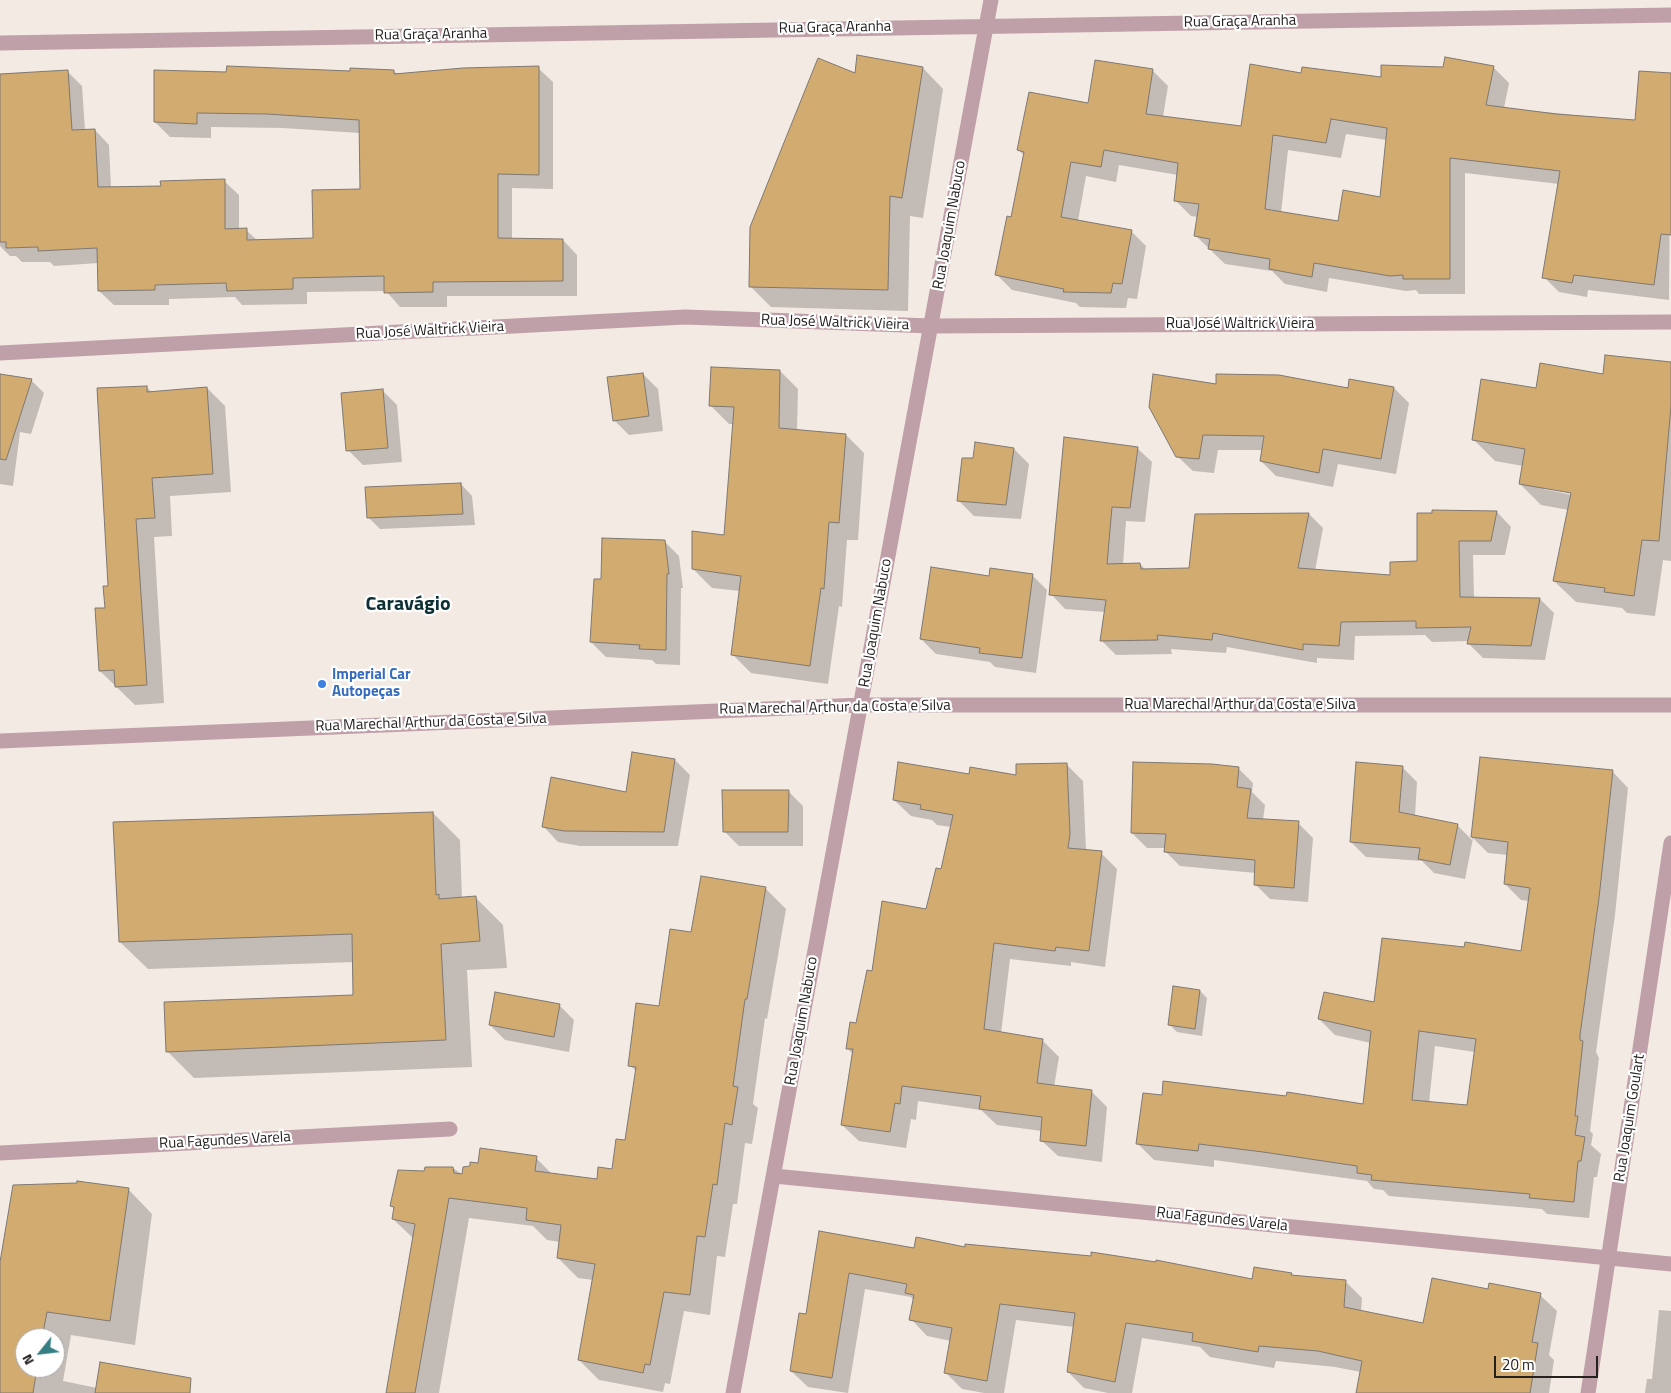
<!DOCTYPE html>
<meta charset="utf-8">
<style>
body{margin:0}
#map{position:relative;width:1671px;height:1393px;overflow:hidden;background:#f3eae4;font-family:"Titillium Web",sans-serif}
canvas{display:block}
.north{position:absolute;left:15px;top:1328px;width:50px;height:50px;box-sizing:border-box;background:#fff;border:1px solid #a7a6a5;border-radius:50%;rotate:241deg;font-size:14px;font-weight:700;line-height:20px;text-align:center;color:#24211f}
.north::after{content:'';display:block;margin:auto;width:18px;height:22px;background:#357e84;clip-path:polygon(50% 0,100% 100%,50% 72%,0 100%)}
.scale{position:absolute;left:1494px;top:1356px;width:104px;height:22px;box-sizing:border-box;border:2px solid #24211f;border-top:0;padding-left:6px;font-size:15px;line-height:18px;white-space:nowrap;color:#24211f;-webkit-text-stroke:4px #fff;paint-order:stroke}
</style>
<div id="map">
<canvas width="1671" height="1393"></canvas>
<div class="north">N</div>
<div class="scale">20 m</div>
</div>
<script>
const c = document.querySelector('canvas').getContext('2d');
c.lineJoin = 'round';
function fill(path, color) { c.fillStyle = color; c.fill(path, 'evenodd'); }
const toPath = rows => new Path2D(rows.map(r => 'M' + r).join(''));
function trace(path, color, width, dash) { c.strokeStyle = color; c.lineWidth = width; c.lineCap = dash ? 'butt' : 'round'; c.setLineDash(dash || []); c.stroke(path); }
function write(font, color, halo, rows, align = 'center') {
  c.font = font + ' "Titillium Web",sans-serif'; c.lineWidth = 4.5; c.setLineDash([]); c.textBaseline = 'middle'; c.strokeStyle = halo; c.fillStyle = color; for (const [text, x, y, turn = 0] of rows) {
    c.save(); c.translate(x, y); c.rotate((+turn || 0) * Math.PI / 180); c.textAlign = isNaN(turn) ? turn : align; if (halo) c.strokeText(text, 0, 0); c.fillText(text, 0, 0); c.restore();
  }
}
const shadow = toPath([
 [1096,61,1153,71,1168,86,1163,117,1242,128,1302,74,1382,78,1444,68,1493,67,1509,83,1504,108,1636,121,1671,74,1669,300,1588,290,1587,297,1559,292,1544,277,1559,184,1465,173,1465,294,1419,294,1416,290,1406,291,1329,278,1327,292,1285,284,1272,271,1225,264,1196,236,1198,217,1191,216,1175,200,1178,175,1119,165,1116,182,1086,176,1078,221,1131,231,1146,246,1137,299,1128,298,1126,308,1080,307,1076,303,1012,290,996,274,1012,219,1025,156,1018,150,1089,105],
 [1346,134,1387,140,1381,198,1339,223,1281,213,1288,150,1341,158],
 [538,68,553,82,553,189,512,188,512,239,563,240,577,255,577,296,447,296,447,307,400,307,386,291,307,292,307,304,242,305,235,297,169,299,169,305,114,305,99,291,99,263,54,266,50,262,22,262,16,256,10,256,0,246,0,75,67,71,82,86,85,131,95,130,109,145,111,188,162,187,224,181,239,195,239,230,246,230,258,241,314,240,361,190,360,133,283,128,211,127,211,138,170,137,155,122,228,73,394,71,398,75],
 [923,68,943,89,923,218,910,216,908,311,771,307,750,286,856,74],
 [1671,363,1671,561,1663,560,1655,616,1627,613,1622,608,1576,602,1554,581,1569,510,1541,505,1520,484,1523,466,1495,461,1473,439,1537,389],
 [1543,487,1577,493,1577,496,1543,489],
 [780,371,798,389,797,431,846,435,864,453,858,540,847,540,842,607,839,606,828,684,751,673,732,654,740,591,712,588,693,569,725,537,734,424,729,424,711,406],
 [643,374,658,389,663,431,629,435,614,420],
 [0,375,31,380,44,393,31,434,20,432,13,486,0,484],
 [1217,385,1394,388,1409,403,1396,474,1338,464,1333,487,1276,476,1261,461,1263,450,1218,450,1214,473,1193,471,1177,456],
 [147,387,152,393,207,388,225,406,231,492,170,496,172,536,154,537,164,703,135,705,100,671,109,587],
 [382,390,397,405,402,462,363,465,348,450],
 [1137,448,1152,462,1145,522,1126,521,1123,565,1140,564,1146,570,1190,570,1309,514,1323,528,1315,571,1391,576,1419,563,1497,512,1511,527,1505,555,1473,555,1474,598,1540,599,1554,613,1545,660,1483,658,1469,644,1470,641,1432,642,1425,635,1355,636,1354,660,1317,658,1317,663,1227,647,1226,653,1171,649,1172,654,1116,655,1102,641,1105,612,1065,609,1051,594],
 [1014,449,1029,464,1021,519,974,516,959,501,974,460],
 [461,484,472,496,475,525,380,529,368,517],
 [664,541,679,556,683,588,681,588,680,665,656,664,652,660,606,657,591,642,603,580],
 [1032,575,1047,590,1036,673,995,667,990,662,936,654,921,639,990,577],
 [1481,758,1612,771,1628,788,1615,915,1596,1052,1599,1058,1590,1131,1593,1134,1591,1145,1601,1154,1597,1177,1594,1177,1589,1218,1547,1214,1542,1209,1389,1196,1383,1190,1374,1189,1367,1181,1214,1160,1214,1167,1154,1160,1137,1143,1364,1106,1371,1043,1335,1035,1319,1019,1375,1004,1465,949,1522,952,1529,901,1521,900,1505,884,1508,855,1488,853,1473,838,1465,879,1434,873,1422,861,1366,857,1351,842,1402,767,1417,782,1415,816,1457,825,1472,840],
 [1435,1046,1475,1052,1468,1106,1429,1103],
 [675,760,690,775,678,846,580,846,558,842,543,826,627,793],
 [1067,765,1083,781,1086,851,1101,853,1117,869,1105,967,1071,962,1071,966,1010,959,1001,1034,1043,1041,1059,1057,1054,1087,1091,1091,1107,1107,1102,1162,1058,1156,1041,1140,1042,1131,997,1125,981,1110,918,1101,916,1120,911,1119,906,1148,859,1141,842,1125,854,1055,847,1048,857,1025,873,973,927,910,942,871,951,827,937,825,932,820,911,816,894,800,970,775,1017,776],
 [1238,768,1253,783,1252,792,1265,805,1263,820,1298,823,1313,838,1308,902,1270,899,1255,884,1256,873,1180,866,1165,851,1166,848,1147,848,1132,833],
 [788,791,803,806,803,846,739,846,724,831],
 [433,813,460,840,462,899,476,898,503,925,507,968,467,970,472,1067,194,1078,167,1051,355,996,354,962,148,969,120,942],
 [766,889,786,909,767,1019,765,1018,753,1104,758,1108,752,1144,745,1143,737,1204,733,1204,725,1257,717,1256,710,1315,684,1311,670,1384,665,1383,663,1392,599,1380,579,1360,593,1280,578,1278,558,1258,560,1242,547,1240,533,1226,469,1218,439,1393,387,1393,414,1239,393,1219,395,1209,392,1206,425,1173,453,1168,463,1175,479,1165,536,1158,553,1175,598,1181,613,1171,626,1142,637,1072,630,1065,660,1007,692,933],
 [1200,991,1207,998,1202,1036,1177,1032,1170,1025],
 [559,1005,574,1020,569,1052,505,1040,490,1025],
 [128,1189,152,1214,135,1345,71,1335,63,1381,97,1388,176,1393,0,1393,0,1269],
 [25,1338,55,1338,55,1368,25,1368],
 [820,1233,915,1250,966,1248,1254,1280,1291,1274,1294,1277,1345,1281,1362,1298,1361,1312,1424,1324,1489,1290,1540,1295,1557,1311,1549,1355,1554,1360,1549,1393,1357,1393,1361,1372,1335,1367,1276,1361,1274,1368,1210,1357,1200,1347,1142,1338,1132,1393,1108,1393,1084,1388,1068,1372,1074,1327,1016,1320,1004,1393,984,1393,962,1389,946,1373,951,1341,927,1336,911,1319,914,1301,911,1297,865,1289,848,1393,808,1387,791,1371,807,1316],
 [1659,1310,1671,1311,1671,1393,1645,1393,1647,1379,1652,1379]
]);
const building = toPath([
 [857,55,923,67,902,198,890,196,888,290,749,287,750,227,818,58,855,73,857,55],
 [1445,57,1494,66,1486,105,1556,114,1635,120,1639,71,1671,73,1671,235,1661,234,1654,285,1574,275,1572,283,1542,278,1560,171,1450,158,1450,279,1403,279,1403,275,1390,276,1314,263,1312,277,1269,269,1270,259,1208,249,1210,239,1194,236,1199,204,1174,201,1178,163,1104,150,1101,167,1071,162,1061,217,1132,230,1122,284,1113,283,1111,293,1063,292,1064,289,995,275,1007,216,1011,217,1024,152,1017,150,1029,92,1088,103,1095,60,1153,69,1146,114,1241,126,1250,64,1301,73,1302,67,1381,77,1381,65,1443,67,1445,57],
 [1331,119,1387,128,1380,197,1343,190,1338,221,1265,209,1273,135,1326,143,1331,119],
 [227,66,350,71,350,68,394,70,394,74,463,68,539,66,539,175,498,174,498,238,563,239,563,281,433,282,433,292,384,293,384,276,293,278,293,289,227,291,226,283,155,285,155,290,98,291,97,248,38,251,38,247,6,248,6,242,0,242,0,74,68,70,72,130,95,129,98,187,161,186,160,181,225,179,225,229,247,228,247,240,313,238,312,190,360,189,359,120,267,114,197,113,197,124,154,122,154,70,226,72,227,66],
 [1605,355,1671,362,1671,406,1659,541,1642,540,1634,596,1604,592,1605,588,1553,581,1571,493,1519,484,1525,449,1472,440,1481,379,1536,388,1540,363,1603,374,1605,355],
 [711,367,780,370,779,428,846,434,839,523,829,522,824,589,821,588,810,666,731,655,741,576,692,569,692,531,724,535,734,407,709,406,711,367],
 [643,373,649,416,613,421,607,377,643,373],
 [0,374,32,379,6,460,0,459,0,374],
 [1153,374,1216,384,1216,374,1279,375,1348,388,1349,379,1394,387,1381,459,1323,449,1319,473,1260,461,1264,436,1203,435,1199,459,1176,457,1149,407,1153,374],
 [147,386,147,392,207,387,213,474,152,478,155,518,136,519,147,685,115,687,114,670,99,671,95,608,105,608,103,586,108,586,97,388,147,386],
 [383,389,388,448,346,451,341,393,383,389],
 [1064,437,1138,447,1130,508,1112,507,1107,564,1140,563,1141,569,1189,568,1195,514,1309,513,1298,568,1390,575,1390,562,1417,561,1417,513,1432,513,1432,510,1497,511,1491,541,1459,541,1460,597,1540,598,1531,646,1467,644,1471,627,1416,628,1416,621,1341,622,1339,646,1303,644,1303,650,1213,633,1212,640,1157,635,1158,640,1100,641,1106,600,1049,595,1064,437],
 [975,442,1014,448,1006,505,957,501,962,458,973,458,975,442],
 [461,483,463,514,367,518,365,487,461,483],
 [602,538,665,540,669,574,667,574,666,650,639,649,640,645,590,642,594,579,601,579,602,538],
 [931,567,989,576,990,568,1033,574,1022,658,979,653,980,648,920,639,931,567],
 [632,752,675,759,664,832,564,831,542,827,551,777,626,792,632,752],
 [1480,757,1613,770,1599,898,1580,1035,1580,1040,1583,1041,1575,1116,1578,1116,1575,1135,1585,1137,1581,1161,1578,1161,1574,1202,1529,1198,1530,1194,1371,1180,1372,1175,1357,1173,1357,1166,1263,1152,1199,1144,1198,1151,1136,1144,1143,1093,1162,1095,1163,1081,1286,1096,1287,1092,1363,1104,1371,1031,1318,1019,1324,992,1374,1002,1382,938,1464,947,1465,942,1521,951,1530,888,1504,884,1508,842,1471,837,1480,757],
 [1419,1031,1476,1039,1467,1105,1412,1100,1419,1031],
 [898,762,969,774,970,767,1016,775,1016,764,1067,763,1070,834,1068,848,1102,851,1089,951,1056,947,1055,951,994,943,984,1029,1043,1039,1037,1083,1092,1090,1086,1146,1040,1141,1042,1117,979,1109,981,1096,902,1086,900,1104,895,1103,890,1132,841,1125,853,1049,846,1049,850,1022,856,1023,867,970,872,971,882,901,926,909,936,868,941,869,953,815,920,809,921,805,893,800,898,762],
 [1133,762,1212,764,1239,767,1237,787,1251,789,1247,818,1299,821,1294,888,1254,885,1255,860,1164,852,1166,834,1131,833,1133,762],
 [1356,762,1403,766,1399,812,1458,824,1450,865,1418,859,1420,848,1350,842,1356,762],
 [722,790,789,790,788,832,723,832,722,790],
 [433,812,436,895,439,894,439,899,476,896,480,941,441,944,446,1040,166,1052,164,1002,353,995,352,934,119,942,113,822,433,812],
 [701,876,766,887,747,999,745,999,733,1086,738,1087,732,1125,725,1123,717,1185,713,1184,705,1237,697,1236,690,1295,664,1292,650,1365,645,1364,643,1373,578,1360,595,1264,557,1258,561,1225,526,1220,527,1208,449,1198,415,1393,386,1393,415,1224,392,1219,394,1207,390,1206,398,1170,424,1171,425,1167,453,1167,454,1173,462,1174,463,1167,470,1166,470,1162,478,1163,480,1148,537,1156,535,1171,597,1179,598,1167,612,1169,616,1139,625,1140,636,1067,628,1066,636,1003,659,1006,670,929,691,932,701,876],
 [1173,986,1200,990,1195,1029,1168,1025,1173,986],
 [495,992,560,1004,554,1037,489,1025,495,992],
 [77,1181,129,1188,110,1321,47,1312,42,1338,25,1338,25,1368,37,1368,33,1393,0,1393,0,1262,13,1185,77,1183,77,1181],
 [819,1231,914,1248,916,1237,965,1247,965,1244,1091,1256,1091,1252,1156,1262,1156,1260,1252,1279,1254,1267,1292,1273,1291,1275,1346,1280,1344,1307,1423,1323,1432,1278,1488,1289,1489,1283,1541,1293,1532,1342,1538,1343,1530,1393,1356,1393,1362,1361,1318,1351,1259,1346,1258,1352,1192,1341,1193,1333,1126,1323,1115,1382,1067,1372,1075,1313,1000,1304,987,1381,944,1373,952,1328,909,1320,914,1295,905,1293,907,1284,849,1273,832,1378,790,1371,799,1313,806,1314,819,1231],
 [100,1362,191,1378,190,1393,95,1393,100,1362]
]);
const street = toPath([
 [0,43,1671,15],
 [0,353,685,317,931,326,1671,322],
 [0,741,861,705,1671,705],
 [0,1153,450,1129],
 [774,1176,1671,1264],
 [733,1393,991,0],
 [1588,1393,1671,843]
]);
const markers = [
 [322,684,5,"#3f7fe0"]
];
const streetNames = [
 ["Rua Graça Aranha",1240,22,-1],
 ["Rua Graça Aranha",835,28,-1],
 ["Rua Graça Aranha",431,35,-1],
 ["Rua Joaquim Nabuco",950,225,-80],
 ["Rua José Waltrick Vieira",835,323,2],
 ["Rua José Waltrick Vieira",1240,324],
 ["Rua José Waltrick Vieira",430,331,-3],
 ["Rua Joaquim Nabuco",876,623,-80],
 ["Rua Marechal Arthur da Costa e Silva",1240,705],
 ["Rua Marechal Arthur da Costa e Silva",835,708,-1],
 ["Rua Marechal Arthur da Costa e Silva",431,723,-2],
 ["Rua Joaquim Nabuco",802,1021,-80],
 ["Rua Joaquim Goulart",1630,1118,-81],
 ["Rua Fagundes Varela",225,1141,-3],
 ["Rua Fagundes Varela",1222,1220,6]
];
const shopNames = [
 ["Imperial Car",332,675],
 ["Autopeças",332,692]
];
const districtNames = [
 ["Caravágio",408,605]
];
fill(shadow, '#0003');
fill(building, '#d2ab71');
trace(building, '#7e7871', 1);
trace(street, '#c0a0a8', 15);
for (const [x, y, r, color] of markers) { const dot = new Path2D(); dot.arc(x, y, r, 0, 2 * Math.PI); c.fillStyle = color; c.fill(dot); trace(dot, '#fff', 2); }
write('15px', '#24211f', '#fff', streetNames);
write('bold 15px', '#366cbe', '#fff', shopNames, 'left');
write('bold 20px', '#0d3034', '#fff', districtNames);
</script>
